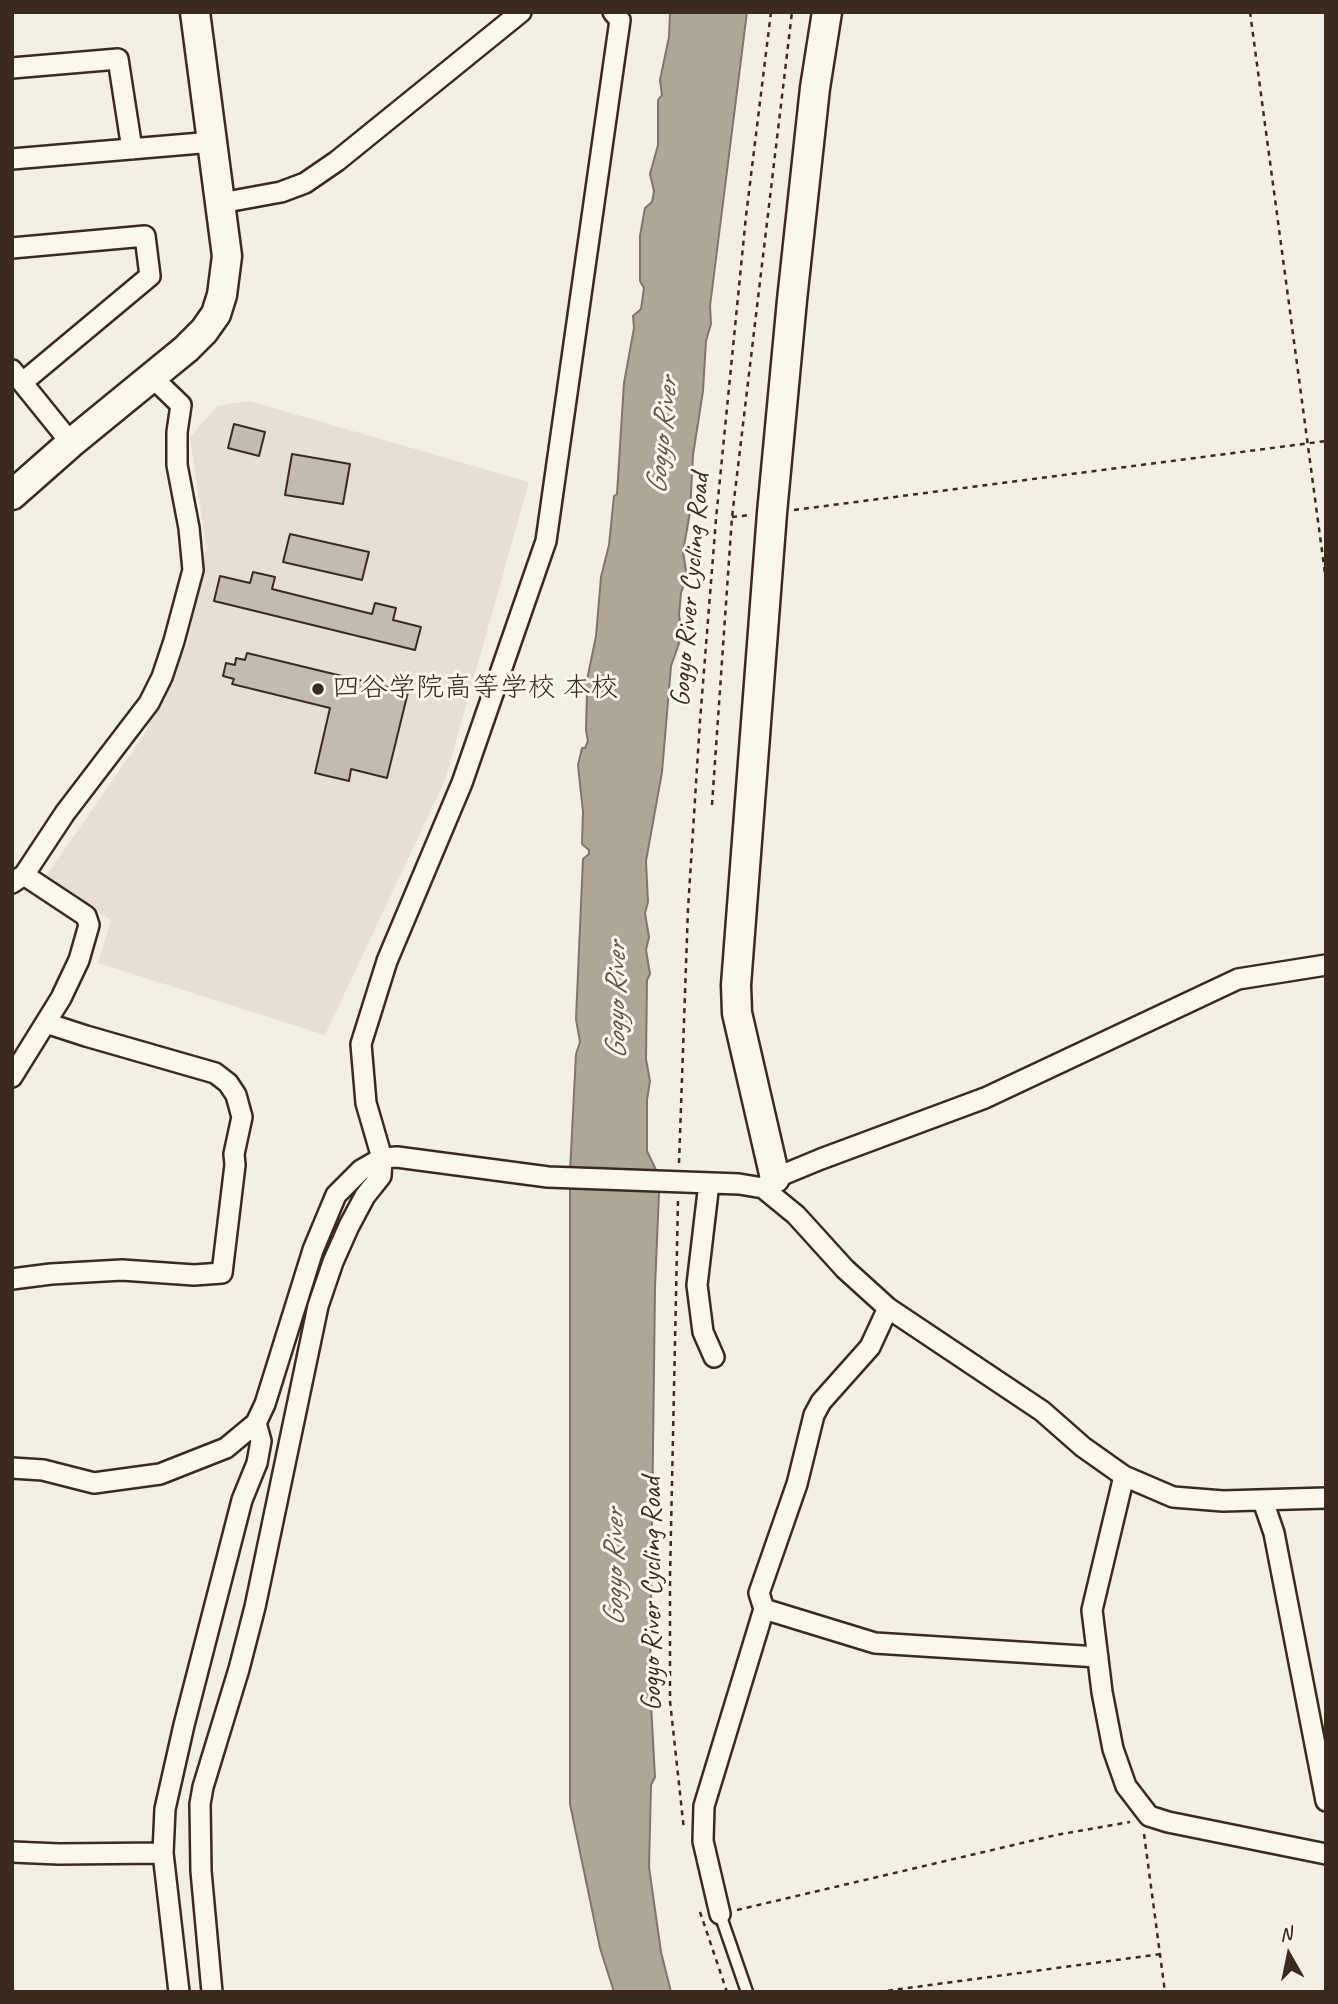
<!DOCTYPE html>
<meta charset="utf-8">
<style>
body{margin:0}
#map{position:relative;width:1338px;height:2004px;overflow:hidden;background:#f3efe4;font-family:Caveat,sans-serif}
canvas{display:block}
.frame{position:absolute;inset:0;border:14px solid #3b2a1e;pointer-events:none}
.north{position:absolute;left:1254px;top:1920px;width:70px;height:70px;-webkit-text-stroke:5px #fbf7ec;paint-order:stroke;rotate:351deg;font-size:19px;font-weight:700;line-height:28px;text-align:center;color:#3b2a1e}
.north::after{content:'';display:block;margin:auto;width:24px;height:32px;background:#3b2a1e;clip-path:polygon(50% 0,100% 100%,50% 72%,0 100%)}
</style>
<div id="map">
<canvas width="1338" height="2004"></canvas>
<div class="frame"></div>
<div class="north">N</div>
</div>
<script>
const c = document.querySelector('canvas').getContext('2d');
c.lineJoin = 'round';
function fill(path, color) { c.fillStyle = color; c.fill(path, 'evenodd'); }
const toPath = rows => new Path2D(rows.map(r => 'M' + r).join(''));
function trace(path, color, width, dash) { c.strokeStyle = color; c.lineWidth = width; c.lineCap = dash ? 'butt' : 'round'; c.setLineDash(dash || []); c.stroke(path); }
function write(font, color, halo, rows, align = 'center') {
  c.font = font + ' Caveat,"Klee One",sans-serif'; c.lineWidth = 6; c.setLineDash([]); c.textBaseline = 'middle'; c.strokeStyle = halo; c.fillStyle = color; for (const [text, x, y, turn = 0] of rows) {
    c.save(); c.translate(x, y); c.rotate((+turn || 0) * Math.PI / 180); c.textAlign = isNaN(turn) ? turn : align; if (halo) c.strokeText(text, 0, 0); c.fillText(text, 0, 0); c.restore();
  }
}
const built = toPath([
 [249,401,529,482,445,780,325,1035,98,963,111,920,44,879,144,735,188,642,206,547,190,437,217,406]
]);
const water = toPath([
 [670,12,747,12,710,306,711,324,706,341,703,391,693,455,690,512,683,552,687,576,681,593,679,615,682,635,671,666,662,772,646,861,648,902,645,913,649,937,646,950,650,974,647,980,646,1059,650,1081,647,1100,647,1151,657,1172,659,1192,655,1288,650,1686,655,1777,651,1785,649,1867,661,1952,671,1992,614,1992,600,1948,570,1804,570,1172,576,1054,580,1042,576,1019,583,859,589,854,589,850,582,844,583,812,578,765,582,748,585,748,588,741,586,730,587,693,583,686,573,684,587,680,596,636,601,577,609,545,614,496,617,494,624,383,634,328,633,316,641,309,644,288,640,281,640,236,645,208,652,202,654,191,650,174,658,145,658,100,662,95,660,80,669,37,670,12]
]);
const building = toPath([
 [234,424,265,432,259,456,228,448,234,424],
 [292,454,350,464,343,504,285,495,292,454],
 [290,534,369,552,362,580,283,562,290,534],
 [253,572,275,577,272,589,372,614,375,603,396,608,393,620,421,627,415,650,214,601,220,576,250,583,253,572],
 [247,653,408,692,387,778,351,769,349,781,315,773,330,708,232,684,234,679,223,676,226,663,235,665,236,658,245,660,247,653]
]);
const path = toPath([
 [1250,12,1326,581],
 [794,510,1326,441],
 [732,517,750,515],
 [712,805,732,517,792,12],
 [679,1163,688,909,700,721,716,519,746,216,771,12],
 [678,1201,670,1577,670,1701,684,1830],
 [1144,1834,1165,1992],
 [737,1910,1056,1835,1130,1822],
 [700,1912,727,1992],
 [878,1992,1161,1954]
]);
const lane = toPath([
 [720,1914,747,1992]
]);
const street = toPath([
 [12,68,118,59,132,149],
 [12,159,213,142],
 [221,203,281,192,305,183,337,161,521,12],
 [12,248,145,236,150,276,23,382],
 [12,370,71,443],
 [12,883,24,875,65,813,149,703,162,677,174,641,193,570,189,528,177,465,177,432,181,405,152,377],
 [12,1077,61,998,79,960,89,925,86,916,24,875],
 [709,1183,697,1285,703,1332,714,1357],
 [766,1185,775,1178,821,1159,985,1098,1238,979,1326,965],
 [12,1279,51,1274,122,1270,194,1275,222,1273,235,1165,234,1154,242,1117,236,1095,228,1083,215,1073,86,1036,46,1023],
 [12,1468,43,1470,94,1483,160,1474,226,1448,256,1423,265,1404,313,1250,336,1195,361,1170,382,1158,397,1157,548,1177,739,1184,763,1188,796,1215,845,1269,888,1308,1042,1411,1083,1447,1124,1476,1173,1497,1223,1501,1326,1498],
 [1124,1476,1092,1610,1102,1692,1113,1749,1126,1786,1149,1816,1168,1822,1326,1854],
 [1263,1501,1274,1533,1326,1801],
 [764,1609,875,1643,1098,1657],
 [12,1852,59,1854,163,1853],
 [720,1914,703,1841,704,1806,764,1609,759,1593,797,1484,814,1415,821,1402,870,1347,888,1308],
 [179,1992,163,1853,165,1809,184,1725,242,1500,257,1463,261,1441,256,1423],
 [212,1992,201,1871,200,1804,203,1787,239,1669,255,1607,318,1306,333,1262,349,1226,365,1196,381,1176,382,1158,366,1103,361,1044,387,961,462,783,546,541,620,20,613,12]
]);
const secondary = toPath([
 [12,495,71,443,186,349,204,331,216,314,222,295,227,256,195,12],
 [775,1178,737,1013,736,985,772,513,792,300,815,88,827,12]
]);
const markers = [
 [318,689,7,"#3b2a1e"]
];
const streetNames = [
 ["Gogyo River Cycling Road",691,590,-85],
 ["Gogyo River Cycling Road",653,1594,-90]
];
const poiNames = [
 ["四谷学院高等学校 本校",332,689]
];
const waterNames = [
 ["Gogyo River",663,436,-84],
 ["Gogyo River",617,1001,-90],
 ["Gogyo River",615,1568,-90]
];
fill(built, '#e5dfd4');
fill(water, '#afa69a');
trace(water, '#817468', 2);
fill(building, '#c3bbb0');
trace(building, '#3b2a1e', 2);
trace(lane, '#3b2a1e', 15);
trace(street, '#3b2a1e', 24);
trace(secondary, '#3b2a1e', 33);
trace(path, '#3b2a1e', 2.5, [5, 5]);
trace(lane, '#fbf7ec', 10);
trace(street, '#fbf7ec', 19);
trace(secondary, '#fbf7ec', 28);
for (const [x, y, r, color] of markers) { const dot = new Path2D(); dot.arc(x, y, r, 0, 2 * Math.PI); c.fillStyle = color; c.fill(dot); trace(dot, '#fbf7ec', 2.5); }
write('28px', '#3b2a1e', '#fbf7ec', streetNames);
write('28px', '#3b2a1e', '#fbf7ec', poiNames, 'left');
write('italic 30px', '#645549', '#fbf7ec', waterNames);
</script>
